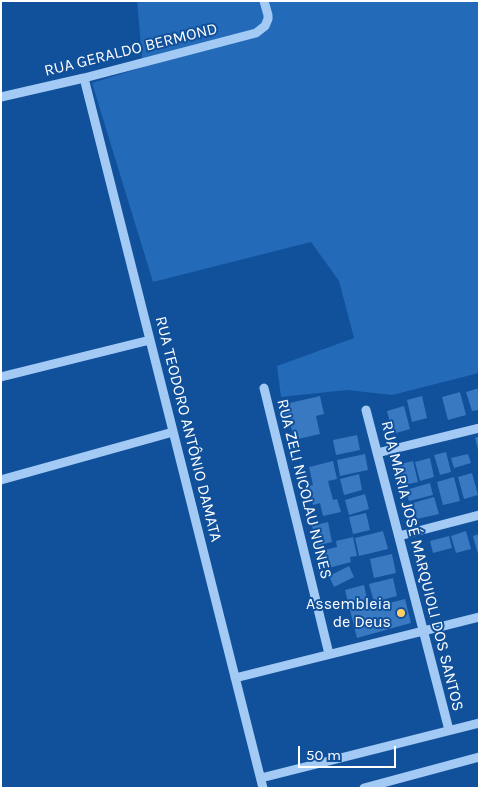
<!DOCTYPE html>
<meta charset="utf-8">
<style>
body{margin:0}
#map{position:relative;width:480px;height:789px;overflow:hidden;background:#11509a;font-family:Karla,sans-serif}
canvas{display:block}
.frame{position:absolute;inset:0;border:2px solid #fff;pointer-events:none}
.scale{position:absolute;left:298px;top:746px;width:98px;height:22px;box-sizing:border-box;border:2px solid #fff;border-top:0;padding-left:6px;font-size:15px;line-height:18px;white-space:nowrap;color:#fff;-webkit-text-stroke:4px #11509a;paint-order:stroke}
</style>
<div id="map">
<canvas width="480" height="789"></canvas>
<div class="frame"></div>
<div class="scale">50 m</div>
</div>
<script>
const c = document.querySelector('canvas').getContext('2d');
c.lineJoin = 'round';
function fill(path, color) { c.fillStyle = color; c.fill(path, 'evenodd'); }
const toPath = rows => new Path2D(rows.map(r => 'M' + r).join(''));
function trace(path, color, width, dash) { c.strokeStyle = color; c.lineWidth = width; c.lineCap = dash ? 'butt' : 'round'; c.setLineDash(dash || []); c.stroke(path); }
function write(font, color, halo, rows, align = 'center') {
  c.font = font + ' Karla,sans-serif'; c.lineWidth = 4; c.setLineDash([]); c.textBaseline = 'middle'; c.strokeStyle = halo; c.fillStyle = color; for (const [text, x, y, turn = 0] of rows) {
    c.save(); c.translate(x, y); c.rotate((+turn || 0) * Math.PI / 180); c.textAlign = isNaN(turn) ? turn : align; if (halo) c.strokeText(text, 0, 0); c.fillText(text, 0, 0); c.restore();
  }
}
const green = toPath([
 [137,1,479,1,479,373,392,395,347,390,281,397,277,366,354,338,339,281,311,242,153,282,92,83,143,67]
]);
const building = toPath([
 [479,388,479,410,472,411,466,392],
 [460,392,466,415,448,420,442,397],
 [320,396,324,414,316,416,320,434,294,440,290,422,285,423,281,405],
 [422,396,427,418,412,422,407,400],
 [404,406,410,429,393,434,387,411],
 [357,435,360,450,336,455,333,440],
 [479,436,479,450,478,450,475,438],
 [446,452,451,472,440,475,434,455],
 [365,454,368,470,340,476,337,460],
 [468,454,471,463,454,468,451,458],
 [430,458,434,477,420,481,415,462],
 [333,461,337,479,328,481,333,500,337,499,341,512,323,516,320,503,313,505,308,486,313,485,309,467],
 [413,461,418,482,400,486,396,465],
 [472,473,478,495,464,499,458,477],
 [359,474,362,490,344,495,340,479],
 [454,477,460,501,443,505,437,482],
 [430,483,433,495,409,501,406,490],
 [365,494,369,509,349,515,345,500],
 [434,497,439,514,417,519,413,503],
 [366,513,370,530,353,534,349,517],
 [328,522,332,542,316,546,312,526],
 [383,531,388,549,359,556,355,538],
 [466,531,471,549,456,553,451,536],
 [479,534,479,554,478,554,473,536],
 [449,536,452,548,433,553,430,541],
 [353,537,357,556,350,557,351,562,325,569,320,551,337,547,336,541],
 [392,554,396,573,374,578,370,559],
 [349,566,354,577,334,587,329,576],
 [393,578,397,596,374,602,369,584],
 [364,585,369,608,405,599,411,623,357,638,345,590]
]);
const minor = toPath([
 [84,78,263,788],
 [1,97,84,78,256,33,265,26,268,19,268,15,264,1],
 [1,377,150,340],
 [264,388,329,654],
 [366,410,449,730],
 [377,453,479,428],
 [1,480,173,432],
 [399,536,479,515],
 [235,678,479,617],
 [261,778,479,723],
 [364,788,479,757]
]);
const markers = [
 [401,613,5,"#ffcf66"]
];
const streetNames = [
 ["RUA GERALDO BERMOND",131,50,-14],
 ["RUA TEODORO ANTÔNIO DAMATA",188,429,76],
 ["RUA ZELI NICOLAU NUNES",304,489,76],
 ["RUA MARIA JOSÉ MARQUIOLI DOS SANTOS",422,566,76]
];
const poiNames = [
 ["Assembleia",391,604],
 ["de Deus",391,622]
];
fill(green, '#236ab8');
fill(building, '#3979c1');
trace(minor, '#a3caf4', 9);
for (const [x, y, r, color] of markers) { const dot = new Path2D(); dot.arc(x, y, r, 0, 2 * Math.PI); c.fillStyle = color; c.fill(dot); trace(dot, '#11509a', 2); }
write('16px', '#fff', '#11509a', streetNames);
write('16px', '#fff', '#11509a', poiNames, 'right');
</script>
